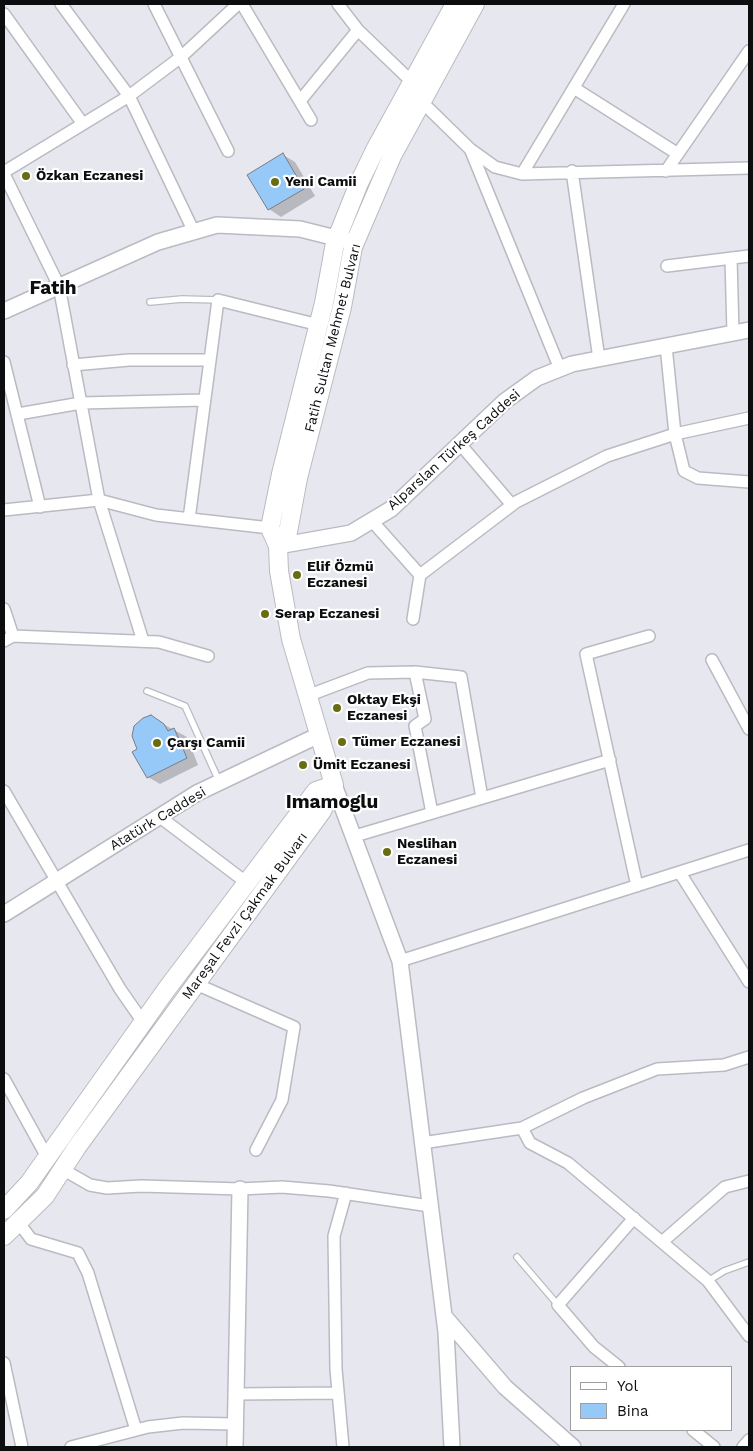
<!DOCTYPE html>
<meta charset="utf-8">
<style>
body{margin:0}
#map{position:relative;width:753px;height:1451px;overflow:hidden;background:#e7e8ef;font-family:"Work Sans",sans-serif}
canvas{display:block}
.frame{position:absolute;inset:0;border:5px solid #0c0d0f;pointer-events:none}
.legend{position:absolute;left:570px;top:1366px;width:162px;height:65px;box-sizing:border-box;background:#fff;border:1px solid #9e9e9f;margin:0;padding:6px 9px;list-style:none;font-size:15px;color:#0c0d0f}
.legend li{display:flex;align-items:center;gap:10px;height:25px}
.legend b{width:25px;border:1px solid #9e9e9f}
</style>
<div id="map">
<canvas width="753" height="1451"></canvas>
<div class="frame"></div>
<ul class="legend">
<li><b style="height:6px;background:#fff"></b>Yol</li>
<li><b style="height:14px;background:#97c9f8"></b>Bina</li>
</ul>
</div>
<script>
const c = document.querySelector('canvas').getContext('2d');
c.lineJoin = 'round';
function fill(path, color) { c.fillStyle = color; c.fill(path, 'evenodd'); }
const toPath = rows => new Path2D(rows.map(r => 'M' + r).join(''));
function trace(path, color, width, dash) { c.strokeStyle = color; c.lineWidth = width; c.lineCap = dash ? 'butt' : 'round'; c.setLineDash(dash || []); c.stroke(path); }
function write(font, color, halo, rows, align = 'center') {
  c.font = font + ' "Work Sans",sans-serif'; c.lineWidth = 4.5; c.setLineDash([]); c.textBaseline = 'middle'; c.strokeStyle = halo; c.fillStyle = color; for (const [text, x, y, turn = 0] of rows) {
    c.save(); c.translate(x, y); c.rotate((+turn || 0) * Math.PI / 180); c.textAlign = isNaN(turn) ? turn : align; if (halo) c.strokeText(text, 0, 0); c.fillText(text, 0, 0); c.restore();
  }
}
const shadow = toPath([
 [283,155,295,162,315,196,281,217,269,209],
 [163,724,187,737,198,765,160,784,148,777,139,750]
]);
const building = toPath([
 [283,153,304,189,268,210,247,175,283,153],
 [151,715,164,724,168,731,174,728,187,758,147,778,132,752,137,749,132,736,134,726,143,718,151,715]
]);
const lane = toPath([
 [150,302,182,299,218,300],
 [147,691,185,706,219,781],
 [517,1257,558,1305],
 [708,1281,724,1271,749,1262]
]);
const street = toPath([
 [61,4,129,96,194,232],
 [154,4,228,151],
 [242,4,311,120],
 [338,4,358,30,412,82],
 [4,14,83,124],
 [574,88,678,154],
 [300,101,358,30],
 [422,102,470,149,495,167,522,174,749,168],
 [471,151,560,369],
 [572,171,599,359],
 [666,171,749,51],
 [4,172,129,96,181,57,238,4],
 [4,174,59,286,99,500,143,641],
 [522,174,624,4],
 [731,258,733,333],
 [667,266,749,256],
 [666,346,675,434,684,471,698,478,749,482],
 [4,362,40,507],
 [73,365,129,360,209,360],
 [18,414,81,403,204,400],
 [460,444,512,505],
 [4,510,99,500,156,515,270,528],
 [189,519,218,300,319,325],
 [372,521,420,575],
 [4,609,13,636],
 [413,619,420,575,516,502,607,456,675,434,749,418],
 [4,641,13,636,159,642,208,656],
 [712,660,749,729],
 [415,672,425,719,415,726,432,813],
 [307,696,368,673,415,672,461,677,482,798],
 [4,791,120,989,143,1022],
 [160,817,247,883],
 [355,836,610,760],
 [680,873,749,982],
 [637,886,586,654,649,636],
 [400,961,749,850],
 [196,984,294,1027,282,1100,256,1150],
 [4,1079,47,1157],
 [522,1128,530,1143,568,1163,708,1281,749,1336],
 [422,1143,522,1128,583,1098,657,1069,724,1065,749,1057],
 [62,1169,90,1185,107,1188,141,1186,240,1189,282,1187,329,1191,430,1206],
 [19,1223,31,1239,78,1253,88,1273,136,1430],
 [662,1242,725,1187,749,1181],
 [4,1363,22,1447],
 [619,1367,594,1347,558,1305,634,1218],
 [236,1394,338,1393],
 [693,1430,714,1447],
 [71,1447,148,1427,183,1423,235,1424],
 [343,1447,336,1369,334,1236,346,1193],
 [743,1447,749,1440]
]);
const secondary = toPath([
 [4,311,158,242,217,225,300,229,348,241],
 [278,546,351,533,391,509,505,401,537,378,572,364,749,330],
 [334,785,400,961,446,1332,452,1447],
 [4,914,197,793,319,735],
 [444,1316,505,1387,573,1447],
 [235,1447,240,1189]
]);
const primary = toPath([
 [278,546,288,532,298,478,342,307,353,247,392,156,475,4],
 [334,785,291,639,279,571,278,546,270,528,281,474,324,303,335,243,359,183,376,148,455,4],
 [4,1210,29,1183,166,990,316,791,334,785],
 [4,1236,45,1196,77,1147,322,811,334,785]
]);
const markers = [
 [26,176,5,"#686d11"],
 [275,182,5,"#686d11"],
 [297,575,5,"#686d11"],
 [265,614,5,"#686d11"],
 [337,708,5,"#686d11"],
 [342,742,5,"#686d11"],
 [157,743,5,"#686d11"],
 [303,765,5,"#686d11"],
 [387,852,5,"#686d11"]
];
const poiNames = [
 ["Özkan Eczanesi",36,176],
 ["Yeni Camii",285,182],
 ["Elif Özmü",307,567],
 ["Eczanesi",307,583],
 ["Serap Eczanesi",275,614],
 ["Oktay Ekşi",347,700],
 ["Eczanesi",347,716],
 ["Tümer Eczanesi",352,742],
 ["Çarşı Camii",167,743],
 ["Ümit Eczanesi",313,765],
 ["Neslihan",397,844],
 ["Eczanesi",397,860]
];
const streetNames = [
 ["Fatih Sultan Mehmet Bulvarı",333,338,-76],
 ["Alparslan Türkeş Caddesi",454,450,-42],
 ["Atatürk Caddesi",158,819,-31],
 ["Mareşal Fevzi Çakmak Bulvarı",245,916,-54]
];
const districtNames = [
 ["Fatih",53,288],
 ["Imamoglu",332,802]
];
fill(shadow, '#0003');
fill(building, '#97c9f8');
trace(building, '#787d82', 1);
trace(lane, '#babbc2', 8);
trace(street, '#babbc2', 14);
trace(secondary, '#babbc2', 18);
trace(primary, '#babbc2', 20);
trace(lane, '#fff', 5.5);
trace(street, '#fff', 11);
trace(secondary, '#fff', 15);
trace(primary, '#fff', 18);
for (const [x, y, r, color] of markers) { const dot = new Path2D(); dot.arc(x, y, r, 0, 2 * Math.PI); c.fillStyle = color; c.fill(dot); trace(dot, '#fff', 2); }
write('bold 14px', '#0c0d0f', '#fff', poiNames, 'left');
write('14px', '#0c0d0f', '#fff', streetNames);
write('bold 19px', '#0c0d0f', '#fff', districtNames);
</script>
